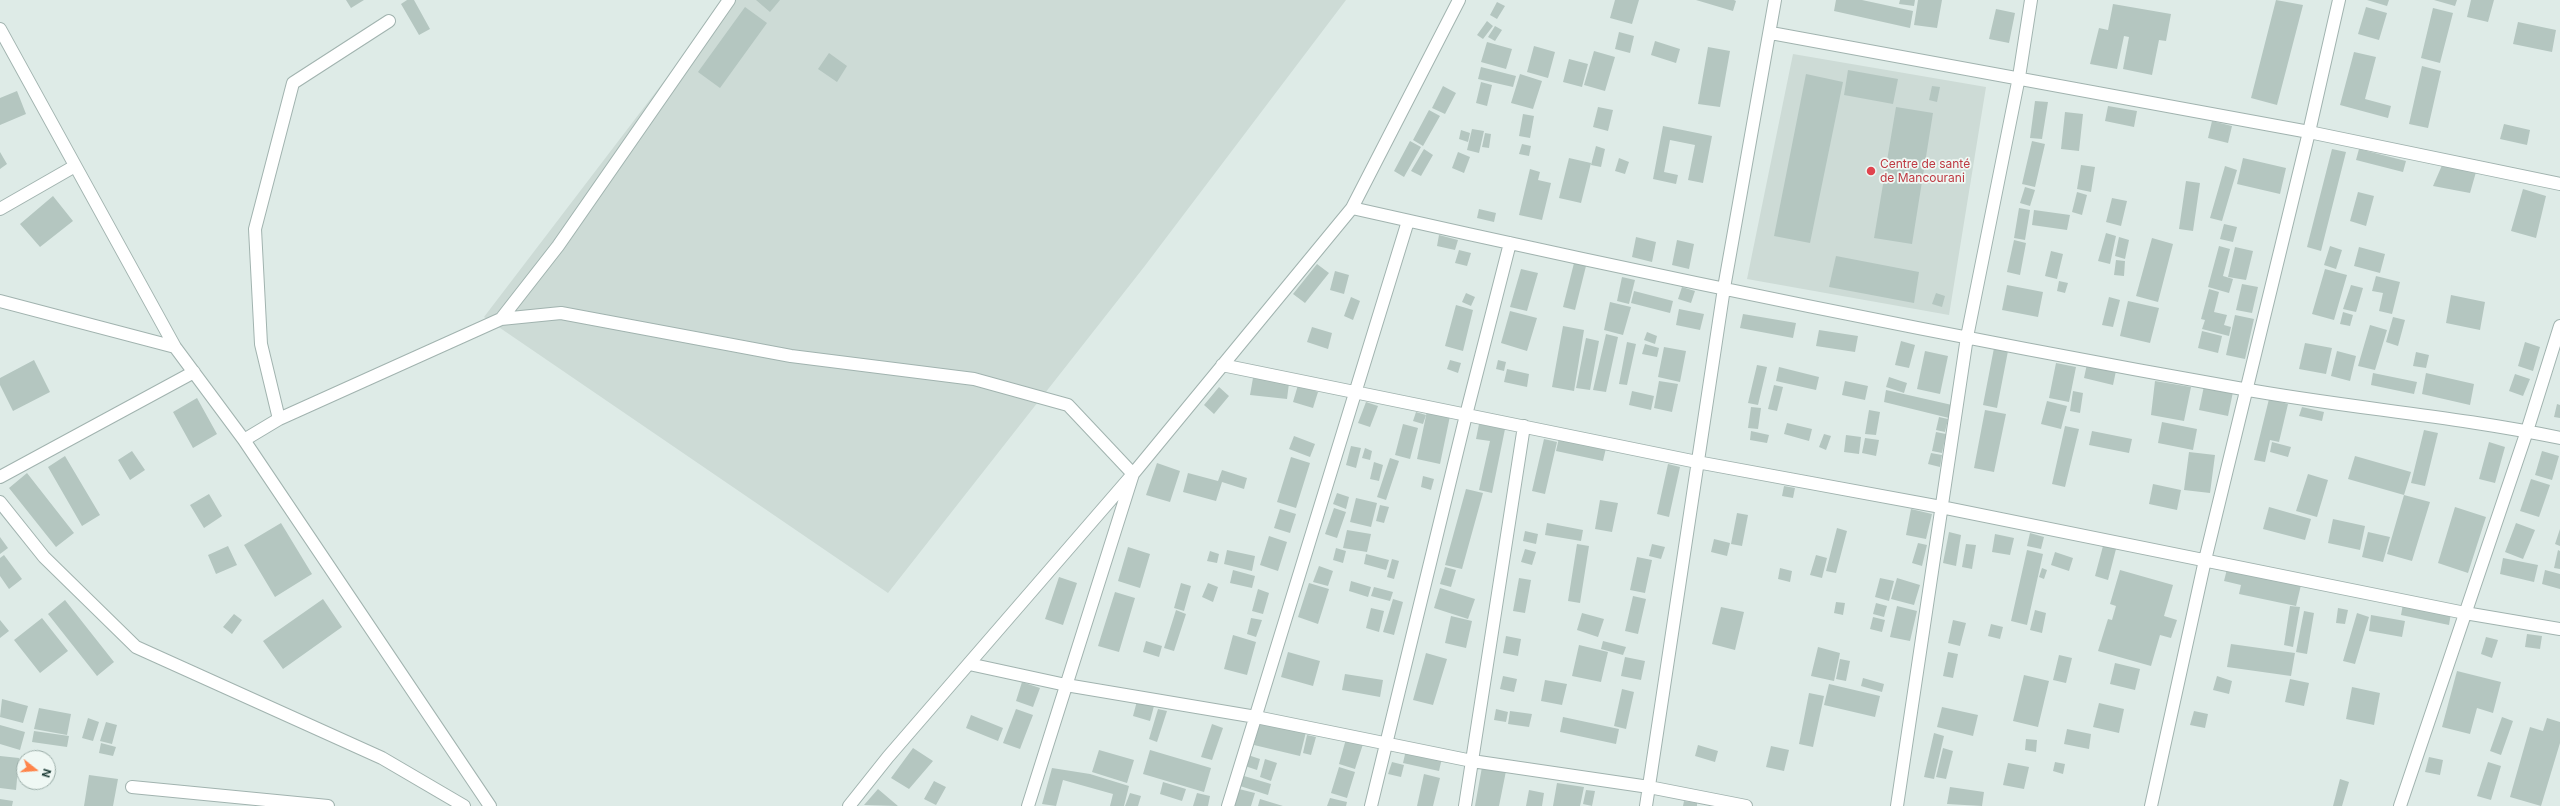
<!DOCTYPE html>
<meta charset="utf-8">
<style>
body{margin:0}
#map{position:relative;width:2560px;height:806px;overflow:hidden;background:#deebe7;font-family:Inter,sans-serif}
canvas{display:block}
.north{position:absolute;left:16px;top:750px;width:40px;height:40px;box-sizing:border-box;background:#eff8f4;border:1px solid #9bada8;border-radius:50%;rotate:107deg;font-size:11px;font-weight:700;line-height:16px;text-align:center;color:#1e3d37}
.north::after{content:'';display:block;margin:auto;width:14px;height:18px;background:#fe844a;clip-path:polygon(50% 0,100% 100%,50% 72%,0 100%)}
</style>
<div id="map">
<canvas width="2560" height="806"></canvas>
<div class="north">N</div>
</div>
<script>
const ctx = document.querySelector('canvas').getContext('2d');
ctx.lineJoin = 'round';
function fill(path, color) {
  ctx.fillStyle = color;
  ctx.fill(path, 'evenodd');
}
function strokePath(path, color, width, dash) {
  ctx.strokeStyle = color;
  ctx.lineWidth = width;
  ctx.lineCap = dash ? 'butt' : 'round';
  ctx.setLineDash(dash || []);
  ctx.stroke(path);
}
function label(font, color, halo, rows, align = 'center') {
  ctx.font = font + ' Inter,sans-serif';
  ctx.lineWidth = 3.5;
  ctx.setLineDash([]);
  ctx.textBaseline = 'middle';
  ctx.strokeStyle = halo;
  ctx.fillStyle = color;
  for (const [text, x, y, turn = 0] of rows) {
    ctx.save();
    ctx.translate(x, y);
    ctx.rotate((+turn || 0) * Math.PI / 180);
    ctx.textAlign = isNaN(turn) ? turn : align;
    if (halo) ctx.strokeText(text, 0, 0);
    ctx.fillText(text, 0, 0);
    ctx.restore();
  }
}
fill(new Path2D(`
 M726 0H1346L1144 267 888 593 484 317Z
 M1793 54 1986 87 1949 315 1747 279Z`), '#cddbd6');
fill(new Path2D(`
 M346 0H364L351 8Z
 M407 0H414L430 29 419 35 401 4Z
 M756 0H780L770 12Z
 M1615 0H1639L1632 24 1610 18Z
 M1696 0H1734L1736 1 1733 11Z
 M1836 0H1862L1913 11 1910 28 1834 11Z
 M1900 0H1915L1914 6 1899 4Z
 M1918 0H1942L1937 28 1914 25Z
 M2276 0 2303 5 2277 105 2251 98Z
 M2367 0H2389L2387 6Z
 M2434 0H2457L2455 6Z
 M2471 0H2494L2488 22 2467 17Z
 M1497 2 1505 6 1497 19 1490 15Z
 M2113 4 2171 14 2166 41 2159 40 2152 75 2123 69 2129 37 2124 36 2117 69 2090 64 2099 28 2108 30Z
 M745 7 767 23 720 88 698 72Z
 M2366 7 2387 13 2379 40 2358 34Z
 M2433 8 2453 13 2440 63 2421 58Z
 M1996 9 2015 13 2009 43 1989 39Z
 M1487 21 1493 26 1483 39 1477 35Z
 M2518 22 2556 30 2552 52 2513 44Z
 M1495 26 1502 30 1495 41 1488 37Z
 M1619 32 1634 36 1630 53 1615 49Z
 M1655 41 1680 49 1676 63 1651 55Z
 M1487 42 1512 49 1506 69 1481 62Z
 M1534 46 1555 52 1548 78 1527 72Z
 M1708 47 1730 51 1720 107 1698 104Z
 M1594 51 1615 57 1605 91 1584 85Z
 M2354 52 2376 57 2365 99 2391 106 2388 118 2340 105Z
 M829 53 847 66 837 82 818 69Z
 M1569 59 1588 64 1582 87 1563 82Z
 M2422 66 2441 71 2428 128 2409 124Z
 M1481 67 1516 76 1513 87 1478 79Z
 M1848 70 1898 79 1893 104 1844 95Z
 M1520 74 1542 81 1533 109 1511 103Z
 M1806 74 1843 82 1810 243 1774 236Z
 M1481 82 1492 85 1487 106 1476 103Z
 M1443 86 1456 93 1445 114 1432 108Z
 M1932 86 1940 87 1937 102 1929 100Z
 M17 91 26 114 0 125V98Z
 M2035 101 2048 102 2042 139 2030 138Z
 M2108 106 2137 111 2134 127 2105 121Z
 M1598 107 1613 110 1608 131 1593 127Z
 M1896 107 1933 113 1912 244 1874 238Z
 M1429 110 1440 116 1423 146 1413 140Z
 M2065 112 2083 114 2079 151 2061 149Z
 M1523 114 1534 116 1530 138 1519 136Z
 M2212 121 2232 126 2228 143 2208 138Z
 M2504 124 2530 130 2527 145 2500 139Z
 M1663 126 1712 136 1703 183 1688 180 1695 145 1670 140 1664 172 1678 175 1676 184 1653 179Z
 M1472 129 1484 131 1479 153 1467 150Z
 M1461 130 1470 133 1468 142 1459 139Z
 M1485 133 1491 134 1489 148 1482 147Z
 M1410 141 1421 147 1404 177 1394 171Z
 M2032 141 2045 144 2035 187 2022 184Z
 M1522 144 1531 146 1529 156 1519 154Z
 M1596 146 1605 149 1601 167 1591 165Z
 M1424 149 1433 155 1421 176 1411 171Z
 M2332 149 2346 152 2321 251 2307 247Z
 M2359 149 2406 161 2403 172 2356 160Z
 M0 152 7 164 0 169Z
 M1458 152 1470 157 1464 173 1452 168Z
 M1569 158 1591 163 1581 203 1559 198Z
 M1619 158 1629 162 1625 174 1615 171Z
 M2243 158 2286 168 2280 194 2237 184Z
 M2443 163 2476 172 2470 193 2433 186Z
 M2081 165 2095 167 2091 192 2077 189Z
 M2225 166 2237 170 2222 221 2210 218Z
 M1530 169 1540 172 1538 180 1551 183 1542 220 1519 215Z
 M2186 181 2200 183 2193 231 2179 229Z
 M2025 187 2035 190 2030 206 2020 203Z
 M2523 189 2546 196 2536 238 2511 231Z
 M2077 192 2087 195 2082 215 2072 212Z
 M2358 192 2374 196 2366 226 2350 221Z
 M53 196 73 221 40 247 20 224Z
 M2112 198 2127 201 2121 226 2106 222Z
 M2019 208 2030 210 2025 240 2014 238Z
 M1479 209 1496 213 1494 222 1477 218Z
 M2034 210 2070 215 2067 230 2032 225Z
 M2224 224 2237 227 2233 242 2220 239Z
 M2106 233 2116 236 2110 264 2098 261Z
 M1439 235 1458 240 1455 250 1437 246Z
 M1636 237 1656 242 1652 262 1632 257Z
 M2119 237 2129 240 2125 259 2115 256Z
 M2152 238 2173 244 2158 302 2136 296Z
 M1677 240 1694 244 1689 269 1672 265Z
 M2014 240 2026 243 2020 275 2007 272Z
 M2219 246 2230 249 2223 276 2233 279 2229 293 2208 287Z
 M2330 246 2342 250 2336 269 2324 265Z
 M2235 247 2253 251 2246 280 2228 277Z
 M2359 247 2385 254 2380 273 2354 266Z
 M1459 250 1471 253 1467 266 1455 263Z
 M2051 251 2063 254 2057 279 2045 276Z
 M1836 256 1919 272 1914 303 1829 287Z
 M2116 260 2125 261 2124 276 2114 275Z
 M1574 263 1586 266 1575 310 1563 307Z
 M1317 264 1329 273 1305 303 1293 294Z
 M1521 269 1538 273 1527 311 1510 307Z
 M2325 269 2347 275 2334 320 2312 314Z
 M1335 271 1349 275 1344 294 1330 290Z
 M2376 276 2400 282 2392 314 2379 311 2383 293 2372 291Z
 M1622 277 1635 280 1629 304 1617 301Z
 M2059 281 2068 283 2065 293 2057 291Z
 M2242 284 2258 287 2252 313 2236 310Z
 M2007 285 2043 292 2038 317 2002 310Z
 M2351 285 2363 288 2356 312 2343 309Z
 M1682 287 1695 291 1691 303 1678 299Z
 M2209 289 2219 292 2214 312 2227 315 2224 325 2231 327 2229 336 2202 329 2205 320 2201 319Z
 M1634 291 1673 301 1670 313 1631 303Z
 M1466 293 1475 297 1471 306 1462 302Z
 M1936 293 1945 296 1942 307 1932 304Z
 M2451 295 2485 302 2480 330 2446 323Z
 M1351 297 1360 301 1353 320 1344 316Z
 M2109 297 2120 300 2113 327 2102 325Z
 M2128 301 2159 308 2150 343 2120 336Z
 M1610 302 1631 307 1623 335 1604 330Z
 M1456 305 1473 310 1463 351 1445 346Z
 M1679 309 1704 314 1700 330 1676 325Z
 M1510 311 1537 318 1527 351 1501 343Z
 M2343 312 2353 315 2350 326 2340 324Z
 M1743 314 1796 323 1793 338 1740 328Z
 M2235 315 2254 319 2245 359 2226 355Z
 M2393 317 2405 320 2398 346 2386 342Z
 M2370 325 2387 330 2375 370 2358 366Z
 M1563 326 1584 330 1574 391 1552 387Z
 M1312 327 1332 333 1328 349 1307 342Z
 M1819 330 1858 336 1855 352 1816 346Z
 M2202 331 2222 336 2218 353 2198 348Z
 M1647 332 1657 336 1655 344 1644 340Z
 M1606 334 1618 337 1606 392 1593 390Z
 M1586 338 1599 341 1590 390 1576 388Z
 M1901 341 1915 345 1909 368 1895 365Z
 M1627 342 1636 344 1627 385 1619 384Z
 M2525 342 2540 347 2533 371 2518 366Z
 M2305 343 2332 348 2326 374 2299 369Z
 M1645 344 1659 348 1657 357 1642 354Z
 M1664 347 1686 351 1680 382 1658 377Z
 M1994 348 2008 351 1997 408 1983 405Z
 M1925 351 1948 356 1940 394 1917 389Z
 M2337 351 2356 356 2350 381 2331 376Z
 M2416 352 2429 355 2426 368 2413 366Z
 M34 360 50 392 13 411 0 385V378Z
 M1450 360 1461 363 1458 373 1447 369Z
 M1498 360 1506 362 1504 371 1496 369Z
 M2056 363 2076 367 2069 402 2049 398Z
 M2087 364 2116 371 2113 385 2084 378Z
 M1757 365 1767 367 1758 405 1748 403Z
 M1779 367 1819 377 1816 390 1776 381Z
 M1507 369 1529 374 1527 387 1504 382Z
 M2373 373 2417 382 2414 394 2371 385Z
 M2426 373 2474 384 2470 405 2422 394Z
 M2515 374 2530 379 2523 396 2509 391Z
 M1889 377 1907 383 1904 393 1886 387Z
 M1253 378 1289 383 1287 399 1250 395Z
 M1659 381 1678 384 1672 412 1654 408Z
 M1845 381 1868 386 1865 400 1842 395Z
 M2155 381 2191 387 2184 421 2151 415Z
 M1298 385 1318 392 1313 408 1293 402Z
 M1774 385 1783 387 1777 411 1768 409Z
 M2204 386 2233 392 2228 416 2199 410Z
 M1219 387 1229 396 1214 414 1204 405Z
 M1886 390 1952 405 1949 418 1884 402Z
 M1632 391 1654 396 1651 410 1629 405Z
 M2073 391 2083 393 2080 413 2070 411Z
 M197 398 217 434 193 448 173 412Z
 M2269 399 2288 404 2279 442 2270 440 2265 462 2254 460Z
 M2047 401 2067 406 2061 429 2041 424Z
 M1366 402 1378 406 1370 427 1358 423Z
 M2557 404 2560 405V418L2554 417Z
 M1751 407 1761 408 1758 429 1748 428Z
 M2302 407 2324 412 2322 421 2299 416Z
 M1869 410 1880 412 1876 435 1865 434Z
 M1985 410 2006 414 1994 472 1974 468Z
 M1427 411 1450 416 1440 464 1417 459Z
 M1416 412 1426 415 1423 424 1413 421Z
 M1939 417 1948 419 1945 432 1936 430Z
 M2162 422 2197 429 2193 450 2158 443Z
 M1787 423 1812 429 1809 441 1784 434Z
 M1403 424 1418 428 1410 459 1395 455Z
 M1479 424 1505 429 1492 493 1479 490 1490 441 1476 439Z
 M2065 426 2079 429 2065 487 2052 484Z
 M2424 430 2438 433 2425 486 2411 483Z
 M1751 431 1769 435 1767 443 1750 440Z
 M2092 431 2132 439 2129 453 2089 445Z
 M1936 432 1946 434 1942 453 1932 451Z
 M1824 434 1831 436 1826 450 1819 447Z
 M1846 435 1861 437 1859 454 1844 452Z
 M1294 436 1315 444 1310 457 1289 449Z
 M1559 438 1606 448 1603 461 1556 451Z
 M1865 438 1879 440 1876 456 1862 453Z
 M1544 439 1557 442 1545 494 1532 491Z
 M2272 442 2291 447 2288 457 2270 452Z
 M2489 442 2505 447 2495 483 2479 479Z
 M1351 446 1361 448 1356 468 1346 465Z
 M1365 448 1372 451 1370 460 1362 458Z
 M132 451 145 470 130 480 118 460Z
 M2542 451 2559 456 2552 480 2535 475Z
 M2189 452 2215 455 2210 493 2184 490Z
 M1931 453 1942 455 1940 467 1928 464Z
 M65 456 100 515 82 526 48 467Z
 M2355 456 2411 472 2404 495 2430 502 2412 561 2387 554 2404 495 2348 479Z
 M1291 457 1310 463 1296 508 1277 502Z
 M1390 458 1399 461 1386 500 1377 497Z
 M1374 462 1383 465 1379 481 1370 479Z
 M1157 463 1180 471 1170 502 1146 495Z
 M1668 464 1680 467 1669 517 1657 514Z
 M1222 470 1247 478 1244 489 1222 482 1216 501 1183 492 1188 473 1218 481Z
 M27 473 74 533 56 547 9 488Z
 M2308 474 2328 480 2317 517 2296 511Z
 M1423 476 1434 479 1431 490 1421 487Z
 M2531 479 2550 485 2539 517 2520 511Z
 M2153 484 2181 490 2177 510 2149 504Z
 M1784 486 1795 488 1793 498 1782 496Z
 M1466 489 1483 493 1462 569 1445 565Z
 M1337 493 1349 497 1346 509 1333 504Z
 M209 494 222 516 204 528 190 505Z
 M1356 498 1377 503 1371 527 1350 522Z
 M1600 500 1618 503 1612 532 1595 529Z
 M1380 505 1389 507 1384 523 1376 521Z
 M2269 507 2311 519 2305 540 2263 529Z
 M2455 507 2486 517 2468 573 2438 563Z
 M1334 508 1346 512 1337 538 1325 534Z
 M1280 509 1296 514 1290 533 1274 528Z
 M1911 509 1932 514 1926 539 1906 535Z
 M1737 513 1748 515 1742 546 1731 544Z
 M2333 519 2365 526 2360 550 2328 543Z
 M281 523 312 574 275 597 244 545Z
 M1547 523 1583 530 1581 541 1545 535Z
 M2516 523 2535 530 2523 559 2505 552Z
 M1837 528 1847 531 1836 573 1826 571Z
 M2560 529V546L2555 544Z
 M1347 530 1371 534 1367 552 1343 548Z
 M1525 531 1538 534 1536 544 1523 541Z
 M1949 532 1961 535 1956 566 1943 563Z
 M2368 532 2390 537 2383 562 2362 557Z
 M2030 533 2044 537 2041 549 2027 546Z
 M1995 534 2014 538 2010 555 1992 552Z
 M1269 536 1287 542 1278 571 1260 565Z
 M0 537 8 548 0 554Z
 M1714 539 1730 543 1727 556 1711 552Z
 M1918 543 1927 545 1922 566 1912 563Z
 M1577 544 1589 546 1580 603 1568 601Z
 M1652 544 1665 547 1661 559 1649 556Z
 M1966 544 1976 545 1972 569 1962 567Z
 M228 546 237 565 216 574 208 555Z
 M2103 546 2116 549 2108 580 2095 576Z
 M1128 547 1150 554 1140 588 1118 581Z
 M1336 548 1346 551 1343 563 1333 560Z
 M1525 549 1536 552 1532 565 1521 562Z
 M1227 550 1255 556 1252 571 1224 564Z
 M2027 550 2043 554 2027 625 2011 621Z
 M2558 550 2560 551V569L2554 568Z
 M1210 551 1219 554 1217 563 1207 561Z
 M2055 552 2073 558 2069 571 2051 565Z
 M1366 554 1389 560 1386 570 1364 564Z
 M4 555 22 579 9 589 0 576V558Z
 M1816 555 1827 558 1822 578 1810 575Z
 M1637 557 1652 560 1645 593 1630 590Z
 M2503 558 2538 565 2534 582 2500 574Z
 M1392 559 1399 561 1394 579 1387 577Z
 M1319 566 1333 571 1328 586 1313 582Z
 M1445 567 1456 570 1451 587 1440 584Z
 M1780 568 1792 571 1790 582 1778 579Z
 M2042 568 2047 570 2044 579 2039 577Z
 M2227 569 2301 585 2296 606 2239 594 2241 585 2224 581Z
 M1233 570 1255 576 1252 588 1230 583Z
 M2120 570 2173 585 2164 616 2177 620 2171 638 2160 635 2151 666 2098 651 2108 619 2112 620 2116 606 2110 604Z
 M2545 570 2560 574V589L2542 584Z
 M1059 577 1077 583 1063 625 1045 619Z
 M1519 578 1531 580 1525 613 1513 611Z
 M1880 578 1894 581 1889 601 1875 597Z
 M1897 578 1920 585 1914 605 1891 599Z
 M1351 581 1371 587 1368 597 1349 591Z
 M1181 583 1191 586 1184 611 1174 608Z
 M1208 583 1218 587 1213 602 1202 597Z
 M1309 583 1329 589 1318 624 1298 617Z
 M1374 587 1393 592 1390 601 1371 596Z
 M1440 588 1475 599 1468 619 1434 608Z
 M1258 589 1269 593 1263 614 1252 611Z
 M1115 592 1135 598 1119 652 1098 646Z
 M1633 596 1646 599 1638 634 1625 631Z
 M323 599 342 627 283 669 263 641Z
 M1393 599 1403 602 1394 635 1383 632Z
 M65 600 114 662 97 676 48 614Z
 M1836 602 1845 603 1843 615 1834 613Z
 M1876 603 1887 606 1884 617 1873 614Z
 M2403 604 2451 613 2449 625 2401 615Z
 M1897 606 1917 611 1910 641 1890 637Z
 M2290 606 2300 607 2293 647 2284 645Z
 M1721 607 1744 612 1735 650 1712 644Z
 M1371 608 1384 611 1379 632 1366 628Z
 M2338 608 2348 610 2345 624 2336 623Z
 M1176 610 1186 614 1174 651 1164 648Z
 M2035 610 2046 613 2042 633 2030 630Z
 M2304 611 2314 613 2307 654 2296 652Z
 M1582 613 1604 619 1598 637 1577 630Z
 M2357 613 2369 617 2355 664 2343 661Z
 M234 614 242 620 232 634 223 627Z
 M2371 615 2405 621 2402 637 2369 631Z
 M1451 616 1472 621 1466 648 1445 643Z
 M1873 617 1885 620 1882 632 1870 629Z
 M42 618 68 651 40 673 14 640Z
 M1251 618 1262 620 1256 637 1247 634Z
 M0 620 9 631 0 638Z
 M1953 620 1966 623 1960 646 1948 643Z
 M1991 624 2003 627 2000 639 1988 636Z
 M2527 634 2542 636 2540 649 2525 647Z
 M1233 635 1256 642 1247 675 1224 669Z
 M1506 636 1521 639 1518 656 1503 653Z
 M2486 637 2498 640 2492 658 2481 654Z
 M1146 641 1162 646 1159 657 1143 652Z
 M1603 641 1626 647 1623 655 1601 649Z
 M2231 644 2295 653 2291 676 2227 667Z
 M1579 645 1608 652 1601 682 1572 676Z
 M1818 647 1840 653 1834 681 1811 676Z
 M1288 652 1320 661 1313 686 1281 677Z
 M1948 652 1958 654 1953 678 1943 676Z
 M1426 653 1447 659 1433 705 1413 700Z
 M2059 655 2072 658 2066 683 2053 680Z
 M1625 657 1645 661 1641 680 1621 676Z
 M1840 659 1850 661 1846 681 1836 679Z
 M2115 663 2140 669 2135 690 2110 684Z
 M2457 671 2501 682 2493 713 2477 708 2470 734 2442 727Z
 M1345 674 1383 680 1380 697 1342 690Z
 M2024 675 2049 681 2038 727 2013 721Z
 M1503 676 1517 679 1514 692 1500 689Z
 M2217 676 2232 681 2229 694 2213 690Z
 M1863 678 1884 684 1882 692 1861 686Z
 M2290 679 2309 683 2304 706 2285 702Z
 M1545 680 1567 684 1562 705 1541 701Z
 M1022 682 1040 688 1033 707 1016 701Z
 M1829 684 1880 696 1875 717 1824 705Z
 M2352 687 2380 693 2374 725 2346 719Z
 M1622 689 1634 692 1626 729 1614 726Z
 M1809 693 1824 696 1813 747 1799 744Z
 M2 699 28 706 23 723 0 717Z
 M1137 701 1154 706 1150 721 1133 716Z
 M2099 703 2124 709 2119 733 2093 727Z
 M1942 707 1978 715 1973 736 1937 727Z
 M39 708 71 714 67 735 34 729Z
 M1016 709 1033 715 1020 749 1003 743Z
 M1158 709 1167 711 1157 742 1149 739Z
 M1496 709 1508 712 1506 722 1494 720Z
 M1510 711 1532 714 1529 727 1508 724Z
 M2194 711 2208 714 2205 728 2190 725Z
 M971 715 1003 728 998 741 966 728Z
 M1563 717 1619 729 1616 744 1560 732Z
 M2502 717 2513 721 2501 755 2490 751Z
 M88 718 99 722 93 741 82 738Z
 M2547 718 2560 722V743L2541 806 2510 797 2530 727 2543 731Z
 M1260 721 1306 732 1300 756 1254 745Z
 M106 722 117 725 112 744 100 741Z
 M1212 724 1223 728 1212 760 1201 757Z
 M0 725 25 732 20 750 0 744Z
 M2067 729 2091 734 2089 749 2064 744Z
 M34 731 69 736 67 747 32 742Z
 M1934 733 1944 736 1934 779 1924 777Z
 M1307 735 1316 737 1311 755 1303 753Z
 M1346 739 1363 744 1355 769 1339 764Z
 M2026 739 2037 740 2036 752 2025 750Z
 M101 743 116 747 113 756 99 753Z
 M1698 745 1718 751 1715 762 1695 756Z
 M1771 746 1789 750 1784 771 1766 767Z
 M913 748 933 761 909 789 891 778Z
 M1943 748 1953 751 1946 779 1936 777Z
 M1099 750 1134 760 1127 783 1092 772Z
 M1150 750 1211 768 1204 792 1143 774Z
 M1406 750 1442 758 1439 771 1403 763Z
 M1248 755 1260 759 1257 770 1245 766Z
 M0 756 19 758 16 790 0 788Z
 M2429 757 2443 760 2440 775 2425 772Z
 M1265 759 1277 763 1271 781 1260 777Z
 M1392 762 1404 765 1401 777 1388 774Z
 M2055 762 2065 764 2063 774 2053 771Z
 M2488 762 2501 766 2491 800 2477 796Z
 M2008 763 2029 767 2024 789 2003 785Z
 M1339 767 1355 772 1347 798 1331 793Z
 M1482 767 1506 771 1499 806H1475Z
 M1052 768 1090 774 1129 786 1124 806H1110L1113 794 1063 780 1056 806 1042 804Z
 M1424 774 1440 778 1433 806H1417Z
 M89 775 118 779 113 806H84Z
 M1244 776 1271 784 1268 795 1240 786Z
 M2340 779 2349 782 2342 806H2333Z
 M934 781 946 787 936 805 924 799Z
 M1163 782 1186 789 1182 801 1160 794Z
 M1557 783 1584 787 1580 806H1553Z
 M1950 787 1984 792 1982 806 1947 804Z
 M878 789 898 806 864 805Z
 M1239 789 1255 793 1251 806H1234Z
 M1529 790 1544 793 1542 806H1526Z
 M1586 790 1595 791 1592 806 1583 804Z
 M1130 793 1141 796 1138 806H1125Z
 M1197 793 1210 796 1208 806H1193Z
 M1330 798 1347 802 1346 806H1327Z
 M0 799 13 801 12 806H0Z
 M1260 799 1283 806H1258Z
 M1684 801 1697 803V806H1683Z`), '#b4c6c0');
const minor = new Path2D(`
 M0 29 175 347 244 440 490 806
 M1771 33 2309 132 2560 184
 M1352 208C1648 275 1945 336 2243 389 2348 408 2455 416 2560 438
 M0 209 75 166
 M0 301 175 347
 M501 319 558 246 729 0
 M1222 365 1697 462 1941 507 2465 613 2560 629
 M279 419 261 344 255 229 293 83 389 21
 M244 440 279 419 501 319 561 313 791 356 974 379 1068 405 1133 474 1028 806
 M0 477 194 372
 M0 502 44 557 136 647 382 758 464 806
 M969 664 1066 685 1256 717 1472 761 1649 787 1746 806
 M132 787 328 806
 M849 806 888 757 1133 474 1352 208 1459 0
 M1228 806 1408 221
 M1371 806 1466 415 1510 243
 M1465 806 1524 426
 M1646 806 1724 288 1775 0
 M1897 806 1967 337 2019 77 2031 0
 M2151 806 2205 560 2309 132 2339 0
 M2400 806 2527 431 2560 326`);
strokePath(minor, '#a1b3af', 14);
strokePath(minor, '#fff', 12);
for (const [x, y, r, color] of [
 [1871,171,5,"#e0444e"]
]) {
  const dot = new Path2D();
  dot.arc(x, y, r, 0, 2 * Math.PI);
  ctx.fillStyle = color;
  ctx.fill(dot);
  strokePath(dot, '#eff8f4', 1.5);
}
label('12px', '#be3a42', '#eff8f4', [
 ["Centre de santé",1880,164],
 ["de Mancourani",1880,178]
], 'left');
</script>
